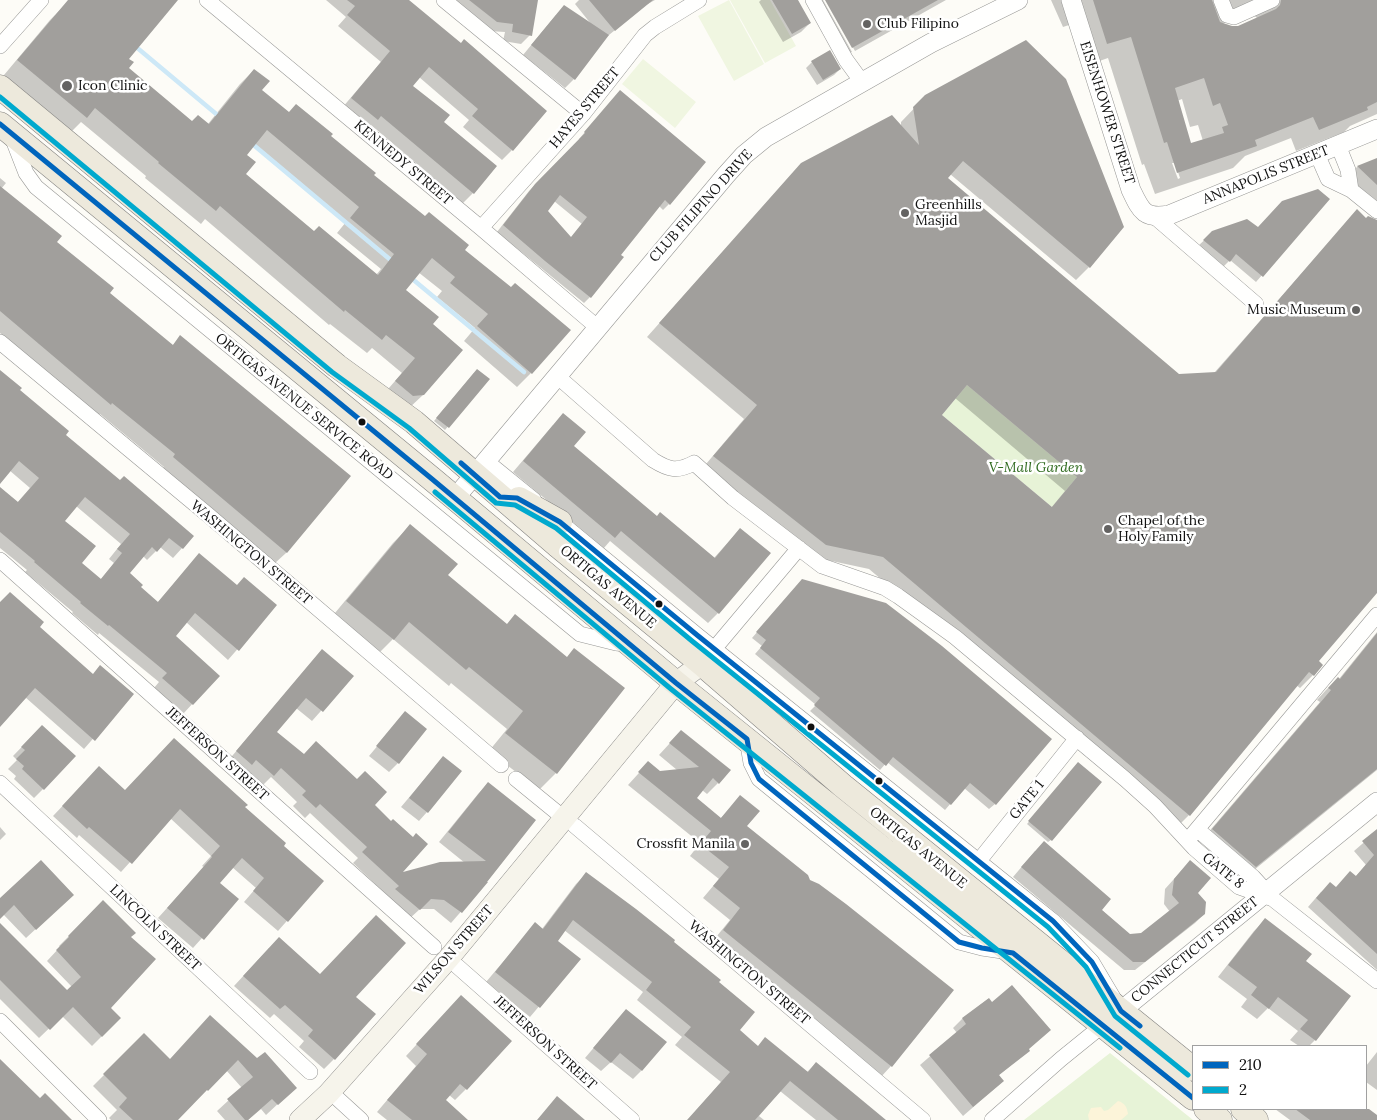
<!DOCTYPE html>
<style>
body{margin:0}
#map{position:relative;width:1377px;height:1120px;overflow:hidden;background:#fdfcf7;font-family:Lora,serif}
canvas{display:block}
.legend{position:absolute;left:1192px;top:1045px;width:175px;height:65px;box-sizing:border-box;background:#fff;border:1px solid #a0a0a0;margin:0;padding:6px 9px;list-style:none;font-size:15px;color:#111}
.legend li{display:flex;align-items:center;gap:10px;height:25px}
.legend b{width:25px;border:1px solid #a0a0a0}
</style>
<div id="map">
<canvas width="1377" height="1120"></canvas>
<ul class="legend">
<li><b style="height:6px;background:#0065bd"></b>210</li>
<li><b style="height:6px;background:#00a9ce"></b>2</li>
</ul>
</div>
<script>
const ctx = document.querySelector('canvas').getContext('2d');
ctx.lineJoin = 'round';
function fill(path, color) {
  ctx.fillStyle = color;
  ctx.fill(path, 'evenodd');
}
function strokePath(path, color, width, dash) {
  ctx.strokeStyle = color;
  ctx.lineWidth = width;
  ctx.lineCap = dash ? 'butt' : 'round';
  ctx.setLineDash(dash || []);
  ctx.stroke(path);
}
function label(font, color, halo, rows, align = 'center') {
  ctx.font = font + ' Lora,serif';
  ctx.lineWidth = 5;
  ctx.setLineDash([]);
  ctx.textBaseline = 'middle';
  ctx.strokeStyle = halo;
  ctx.fillStyle = color;
  for (const [text, x, y, turn = 0] of rows) {
    ctx.save();
    ctx.translate(x, y);
    ctx.rotate((+turn || 0) * Math.PI / 180);
    ctx.textAlign = isNaN(turn) ? turn : align;
    if (halo) ctx.strokeText(text, 0, 0);
    ctx.fillText(text, 0, 0);
    ctx.restore();
  }
}
fill(new Path2D(`
 M967 385 1077 477 1052 507 942 415Z
 M1110 1053 1193 1120H1024Z`), '#e7f3d7');
fill(new Path2D(`
 M1118 1101C1125 1103 1127 1107 1128 1114L1121 1120H1089L1088 1115 1091 1108 1101 1107 1104 1111 1108 1110Z`), '#fcf4d9');
fill(new Path2D(`
 M729 0 764 64 734 81 698 16Z
 M730 0H770L796 46 765 63Z
 M643 59 696 102 675 128 622 84Z`), '#f0f6e1');
fill(new Path2D(`
 M83 0H167L128 59 127 68 192 123 208 124 240 84 254 70 260 90 289 113 330 136 372 175 463 250 531 373 517 387 464 341 475 328 437 297 442 291 418 272 404 290 431 325 423 395 408 409 382 396 402 373 372 348 367 353 330 324 329 325 205 219 201 224 145 178 146 176 81 122 72 131 4 75 50 20 64 6ZM254 144 346 222 337 233 381 269 376 275 314 233 244 174 245 155Z
 M326 0H407L512 150 502 160 463 127 469 120 419 77 412 86 442 122 473 193 463 203 371 125 367 129 342 108 381 62 338 26 346 17Z
 M444 0H537L530 35 521 44 503 41 505 32 488 31Z
 M579 0H655L646 5 604 39 574 79 565 88 523 55 556 15 591 24 575 4Z
 M761 0H796L810 23 801 32 783 42 759 2Z
 M806 0H823L852 52 839 59Z
 M826 0H946L855 51Z
 M1051 0H1377V114L1350 126 1344 132 1296 151 1291 138 1245 156 1233 168 1155 194 1144 164 1142 165 1108 58 1085 66 1072 24 1063 27ZM1245 13H1251L1257 18 1238 27H1231L1222 24ZM1182 99 1190 127 1198 125 1203 141 1191 145 1177 101ZM1172 163H1175L1180 178 1178 179Z
 M829 51 840 69 834 75 817 85 806 68 812 62Z
 M926 96 1089 267 1076 280 950 174 946 179 1179 375 1214 373 1357 211 1377 228V591L1317 661 1321 665 1313 675 1300 688 1296 685 1189 815 1176 828 869 569 813 557 701 470 744 419 647 337 801 164 901 127V122ZM955 398 1065 491 1051 508 940 415Z
 M614 98 669 204 663 210 659 206 619 255 590 297 584 303 497 232 529 191 580 140 579 139ZM554 201 582 224 571 238 546 211Z
 M1377 159V202L1348 177 1357 167Z
 M0 178 6 183 1 189 108 293 172 346 180 337 349 477 286 553 274 564 162 469 164 467 100 414 98 415 0 333Z
 M1328 199 1256 282 1230 260 1223 267 1198 246 1212 233 1258 229Z
 M0 372 64 435 120 481 193 536 173 558 160 547 147 560 143 556 128 574 139 588 157 603 199 555 237 586 276 605 228 660 186 622 174 636 218 676 183 714 154 688 159 682 99 633 98 635 72 613 73 612 25 572 27 570 0 548V489L17 503 30 488 9 470 0 482ZM76 506 121 544 109 559 114 563 100 580 80 563 63 521Z
 M474 373 488 379 445 430 434 421Z
 M553 425 572 446 657 517 714 558 740 529 718 613 708 623 610 541 604 548 513 472Z
 M410 526 446 575 506 625 556 773 539 790 489 751 507 729 451 683 449 686 393 639 376 656 330 619 393 543Z
 M797 586 995 804 989 809 964 788 945 810 887 762 880 770 810 711 816 705 755 654 762 646 752 638Z
 M0 603 38 627 92 675 132 694 84 749 25 697 0 725Z
 M1377 632V770L1243 879 1200 842 1320 702 1317 700 1326 690 1338 678 1339 679Z
 M322 650 352 676 312 721 296 708 276 732 303 755 373 806 399 874 465 863 439 842 478 794 488 783 535 820 486 883 451 923 434 909H420L409 919 386 900 389 897 353 863 358 858 310 813 305 818 293 806 297 802 271 777 263 785 227 762Z
 M405 713 398 763 389 772 369 756Z
 M42 726 43 789 34 798 14 779 16 776 8 769 17 760 13 756Z
 M681 731 718 783 707 794 702 790 695 799 720 819 740 797 745 827 809 881 952 991 891 1066 880 1078 712 942 730 920 703 898 719 879 690 856 700 843 628 785 648 763 659 772 677 770 659 755Z
 M443 757 427 812 419 821 401 807Z
 M1076 766 1051 840 1048 842 1027 824Z
 M90 777 124 792 243 808 282 846 322 881 278 931 244 902 256 888 232 867 218 883 237 899 193 948 158 918 204 867 202 866 211 856 170 818 121 872 79 835 77 838 53 816Z
 M0 827 6 834 0 840Z
 M1377 831V970L1308 907 1321 892 1335 888 1355 877 1366 865 1354 851Z
 M1035 851 1130 935 1142 934 1170 912 1164 904 1165 889 1182 870 1196 893 1204 914 1195 923 1135 970H1124L1013 877Z
 M586 874 672 942 717 983 738 1030 758 1047 807 1072 816 1063 884 1120H816L780 1091 759 1116 764 1120H688L721 1082 675 1045 682 1037 637 1000 643 992 564 930 556 941 579 959 530 1017 486 982 535 924 542 929 576 884Z
 M0 900 63 904 26 938 3 914 0 918Z
 M103 902 109 1008 120 1018 92 1046 62 1016 39 1038 0 999V924L67 992 72 987 47 961 60 947 59 946Z
 M1265 920 1304 962 1315 1040 1309 1046H1299L1290 1040 1298 1031 1268 1008 1257 1019 1241 1007 1247 999 1218 977 1254 931Z
 M269 948 320 975 354 997 334 1059 324 1069 299 1047 304 1041 274 1014 270 1018 234 986Z
 M988 999 1028 1051 998 1076 1003 1081 993 1090 963 1116 920 1065 957 1033 953 1028 962 1019Z
 M450 1008 466 1089 455 1100 449 1095 444 1100 466 1120H387L377 1112 416 1066 406 1056Z
 M626 1010 641 1071 633 1079 611 1062 601 1071 585 1058Z
 M200 1028 295 1088 266 1115 261 1109 248 1120H225L217 1111 242 1088 226 1070 177 1120H111L109 1118 117 1110 93 1086 144 1035 170 1060Z
 M1377 1052V1090L1366 1082V1066Z
 M1366 1108 1375 1115 1371 1120H1290L1275 1109Z`), '#0003');
strokePath(new Path2D(`
 M135 46 221 118
 M250 142 393 262
 M410 277 524 372`), '#cde8f7', 4.5);
fill(new Path2D(`
 M68 0H178L129 59 134 62 129 68 192 121 198 115 209 124 254 69 270 81 262 90 289 112 296 104 333 134 331 136 376 173 374 175 425 216 429 212 469 245 465 250 511 287 515 283 571 330 532 374 477 326 488 314 450 283 455 277 432 258 406 290 439 317 433 324 463 350 424 395 413 396 395 381 415 358 386 335 382 340 345 310 344 312 220 206 216 211 158 163 159 162 95 108 87 118 17 60ZM267 130 359 207 350 218 394 254 378 275 319 226 314 231 246 174 256 162 247 155Z
 M347 0H409L461 43 464 39 547 111 513 151 472 116 478 109 429 67 413 86 450 115 444 122 497 166 474 194 381 116 378 120 351 98 390 51 347 15 355 6Z
 M469 0H538L532 36 512 32 513 24 497 22Z
 M589 0H653L615 31Z
 M772 0H798L811 23 792 34Z
 M825 0H938L852 48Z
 M1093 0H1212L1220 22 1232 26H1238L1276 9 1280 5 1281 0H1377V102L1367 107 1368 110 1319 130 1313 117 1255 140 1257 146 1177 173 1167 142 1164 143 1131 37 1107 44ZM1204 78 1213 106 1220 103 1228 125 1222 127 1224 133 1191 143 1175 88Z
 M564 5 609 35 575 80 531 45Z
 M1026 40 1066 79 1124 227 1090 268 963 161 948 178 1179 374 1216 372 1357 209 1366 218 1368 216 1377 220V593L1319 661 1323 665 1314 676 1309 672 1190 816 883 557 826 545 713 456 757 405 659 323 801 163 892 115 919 145 913 107 925 95ZM967 385 1077 477 1052 507 942 415Z
 M830 50 841 69 823 80 811 61Z
 M620 90 706 162 670 205 665 200 621 255 624 257 591 298 545 261 503 225 535 184 585 133 584 132ZM560 195 587 217 571 237 548 211Z
 M1377 158V185L1357 166Z
 M0 186 62 236 57 242 114 288 110 293 173 345 180 335 351 476 287 553 173 457 175 454 112 403 111 405 0 311Z
 M1318 189 1330 199 1263 277 1236 254 1230 262 1203 240 1212 231 1247 219 1258 227 1282 201Z
 M477 369 490 379 449 428 436 418Z
 M0 370 22 388 20 390 69 431 66 435 120 480 124 476 194 536 183 549 169 538 157 552 152 547 130 573 143 585 141 587 158 602 199 553 237 585 244 577 277 605 239 651 195 613 176 636 220 676 193 705 162 678 167 673 109 625 108 626 80 603 81 602 34 562 35 561 0 532V487L18 502 39 478 19 461 0 484ZM85 497 130 534 117 549 122 553 101 579 82 563 96 546 65 521Z
 M563 413 586 432 574 446 657 516 660 512 715 558 740 528 771 553 719 614 621 531 615 538 523 461Z
 M410 524 458 564 448 575 507 624 515 614 567 657 574 648 625 688 557 774 505 733 523 711 469 667 466 670 409 622 394 640 346 601Z
 M802 579 886 603 942 646 1052 739 996 805 970 783 951 805 893 757 886 766 814 705 820 698 760 648 766 640 756 632Z
 M10 592 44 622 40 627 93 674 100 665 134 694 95 741 35 688 0 727V602Z
 M1377 633V769L1256 867 1212 829 1331 690 1328 688 1338 677 1340 679Z
 M322 649 354 676 323 712 306 698 277 732 304 754 316 741 357 779 365 771 387 792 375 805 391 821 393 819 413 837 416 833 428 844 403 872 440 862 486 861 448 832 488 782 536 820 487 882H488L462 913 444 900 431 899 420 910 395 889 399 886 362 852 367 847 320 804 316 808 302 795 306 791 281 768 274 776 256 760 252 765 236 751Z
 M405 711 427 729 399 764 376 746Z
 M42 725 76 756 44 790 22 769 24 766 16 759 25 750 21 747Z
 M681 730 731 770 719 784 713 778 697 798 721 818 740 795 760 811 747 826 808 875 810 880 819 884 846 904 954 990 892 1067 723 930 740 908 713 886 729 867 700 844 711 831 638 772 648 761 660 771 699 767 669 743Z
 M174 738 248 805 245 807 286 843 284 846 324 881 288 922 253 891 264 878 242 858 220 883 239 899 204 940 167 908 212 857 211 856 220 846 180 809 132 864 89 827 87 829 62 806 99 766 125 790Z
 M443 756 462 771 428 813 409 798Z
 M1078 762 1102 782 1052 841 1028 821Z
 M1377 829V954L1316 898 1330 882 1336 887 1350 871 1356 876 1374 855 1362 841Z
 M1044 841 1111 899 1102 910 1130 934 1141 933 1179 903 1172 895 1174 879 1190 860 1211 878 1198 893 1206 902 1205 914 1145 962H1133L1021 867Z
 M41 860 74 895 36 930 14 905 0 919V898Z
 M586 872 636 909 675 940 674 942 721 980 719 982 755 1012 740 1030 758 1046 765 1037 808 1072 816 1062 886 1120H838L790 1081 755 1120H687L730 1072 684 1035 691 1027 646 990 652 982 573 920 558 941 581 959 540 1008 495 972 535 922 543 929Z
 M103 900 136 933 131 937 156 959 111 1008 121 1018 102 1037 73 1007 50 1030 0 980V923L67 990 81 977 56 950 69 937 68 936Z
 M376 915 406 943 356 997 376 1014 335 1060 308 1036 313 1030 285 1005 280 1009 243 976 279 937 320 974Z
 M1265 918 1312 954 1306 961 1351 996 1316 1041 1300 1029 1308 1020 1278 997 1269 1009 1251 995 1257 987 1228 965Z
 M1012 985 1051 1030 1029 1049 1030 1051 999 1075 1004 1081 973 1107 929 1055 966 1024 962 1018 989 998 992 1002Z
 M461 995 512 1041 467 1090 460 1084 446 1100 468 1120H412L387 1100 427 1054 416 1044Z
 M626 1009 667 1042 642 1071 620 1053 611 1063 593 1048Z
 M210 1015 257 1058 265 1052 297 1088 278 1105 272 1099 248 1120H245L227 1099 253 1077 238 1060 208 1091 207 1090 178 1120H133L119 1107 127 1098 103 1074 144 1033 170 1059Z
 M0 1059 40 1098 45 1093 72 1120H0Z
 M557 1096 585 1120H537Z
 M1295 1109H1369L1377 1115V1120H1310Z`), '#a19f9c');
const minor = new Path2D(`
 M207 0 481 228 597 327
 M444 0 583 114
 M813 0 846 60 862 82
 M1221 0 1227 15 1234 17 1272 0
 M0 46 41 0
 M12 137 26 173 36 187 580 634 616 643 626 644
 M1338 145 1348 170 1351 190
 M1317 154 1328 179 1351 190 1377 211
 M1155 217 1256 304
 M481 228 583 114 645 35 655 27 699 0
 M0 342 207 514 501 765
 M557 376 653 460C669 470 677 472 694 463L733 498 822 566 885 588 898 596 955 637 1125 779 1155 806 1194 848 1239 887 1273 899
 M486 461 534 500
 M554 517 697 635 1053 921 1092 962 1114 999
 M0 560 434 947
 M709 655 799 548
 M747 739 751 763 759 779 959 942 982 948 1009 952
 M516 779 565 819
 M0 783 310 1072
 M575 826 923 1120
 M1198 830 1253 877 1273 899 1377 981
 M1188 840 1377 615
 M978 862 1077 738
 M457 966 632 1120
 M0 1021 99 1120
 M338 1099 361 1120
 M992 1120 1061 1059 1103 1025`);
const tertiary = new Path2D(`
 M1071 0 1131 190C1141 211 1144 219 1169 215L1377 129
 M455 498 726 175 744 155 766 137 931 43 1018 0
 M1111 1019 1377 802`);
const secondary = new Path2D(`
 M300 1120 328 1094 448 959 676 683 702 664`);
const primary = new Path2D(`
 M0 87 337 366 414 422 557 545 702 664 843 786 1193 1069
 M0 124 432 479 676 683 1193 1098
 M519 499 560 522
 M1206 1109 1220 1120
 M1243 1109 1256 1120`);
strokePath(minor, '#979795', 16);
strokePath(tertiary, '#979795', 20);
strokePath(secondary, '#8e8d8b', 22);
strokePath(primary, '#858482', 25);
strokePath(minor, '#fffffe', 15);
strokePath(tertiary, '#fffffe', 19);
strokePath(secondary, '#f6f4eb', 21);
strokePath(primary, '#ede9dc', 24);
strokePath(new Path2D(`
 M0 124 432 479 676 683 747 739 751 763 759 779 959 942 982 948 1013 953 1193 1098
 M461 463 500 497 517 498 560 522 697 635 1053 921 1092 962 1121 1011 1140 1026`), '#0065bd', 5);
strokePath(new Path2D(`
 M0 97 332 372 409 428 496 503 515 505 556 528 692 641 1048 927 1086 967 1115 1016 1188 1075
 M435 492 671 689 1120 1048`), '#00a9ce', 5);
for (const [x, y, r, color] of [
 [867,24,5,"#646362"],
 [67,86,6,"#646362"],
 [905,213,5,"#646362"],
 [1356,310,5,"#646362"],
 [362,422,4.5,"#111"],
 [1108,529,5,"#646362"],
 [659,604,4.5,"#111"],
 [811,727,4.5,"#111"],
 [879,781,4.5,"#111"],
 [745,844,5,"#646362"]
]) {
  const dot = new Path2D();
  dot.arc(x, y, r, 0, 2 * Math.PI);
  ctx.fillStyle = color;
  ctx.fill(dot);
  strokePath(dot, '#fff', 2);
}
label('14px', '#111', '#fff', [
 ["Club Filipino",877,24],
 ["Icon Clinic",78,86],
 ["Greenhills",915,205],
 ["Masjid",915,221],
 ["Music Museum",1346,310,"right"],
 ["Chapel of the",1118,521],
 ["Holy Family",1118,537],
 ["Crossfit Manila",735,844,"right"]
], 'left');
label('14px', '#111', '#fff', [
 ["HAYES STREET",585,108,-50],
 ["EISENHOWER STREET",1107,113,72],
 ["KENNEDY STREET",403,163,40],
 ["ANNAPOLIS STREET",1266,175,-22],
 ["CLUB FILIPINO DRIVE",701,206,-48],
 ["ORTIGAS AVENUE SERVICE ROAD",304,407,39],
 ["WASHINGTON STREET",251,553,40],
 ["ORTIGAS AVENUE",608,587,40],
 ["JEFFERSON STREET",217,754,42],
 ["GATE 1",1027,800,-51],
 ["ORTIGAS AVENUE",918,848,39],
 ["GATE 8",1223,871,38],
 ["LINCOLN STREET",155,928,43],
 ["WILSON STREET",454,950,-49],
 ["CONNECTICUT STREET",1195,950,-39],
 ["WASHINGTON STREET",749,973,40],
 ["JEFFERSON STREET",545,1043,42]
]);
label('italic 14px', '#2f6b1f', '#fff', [
 ["V-Mall Garden",1036,468]
]);
</script>
